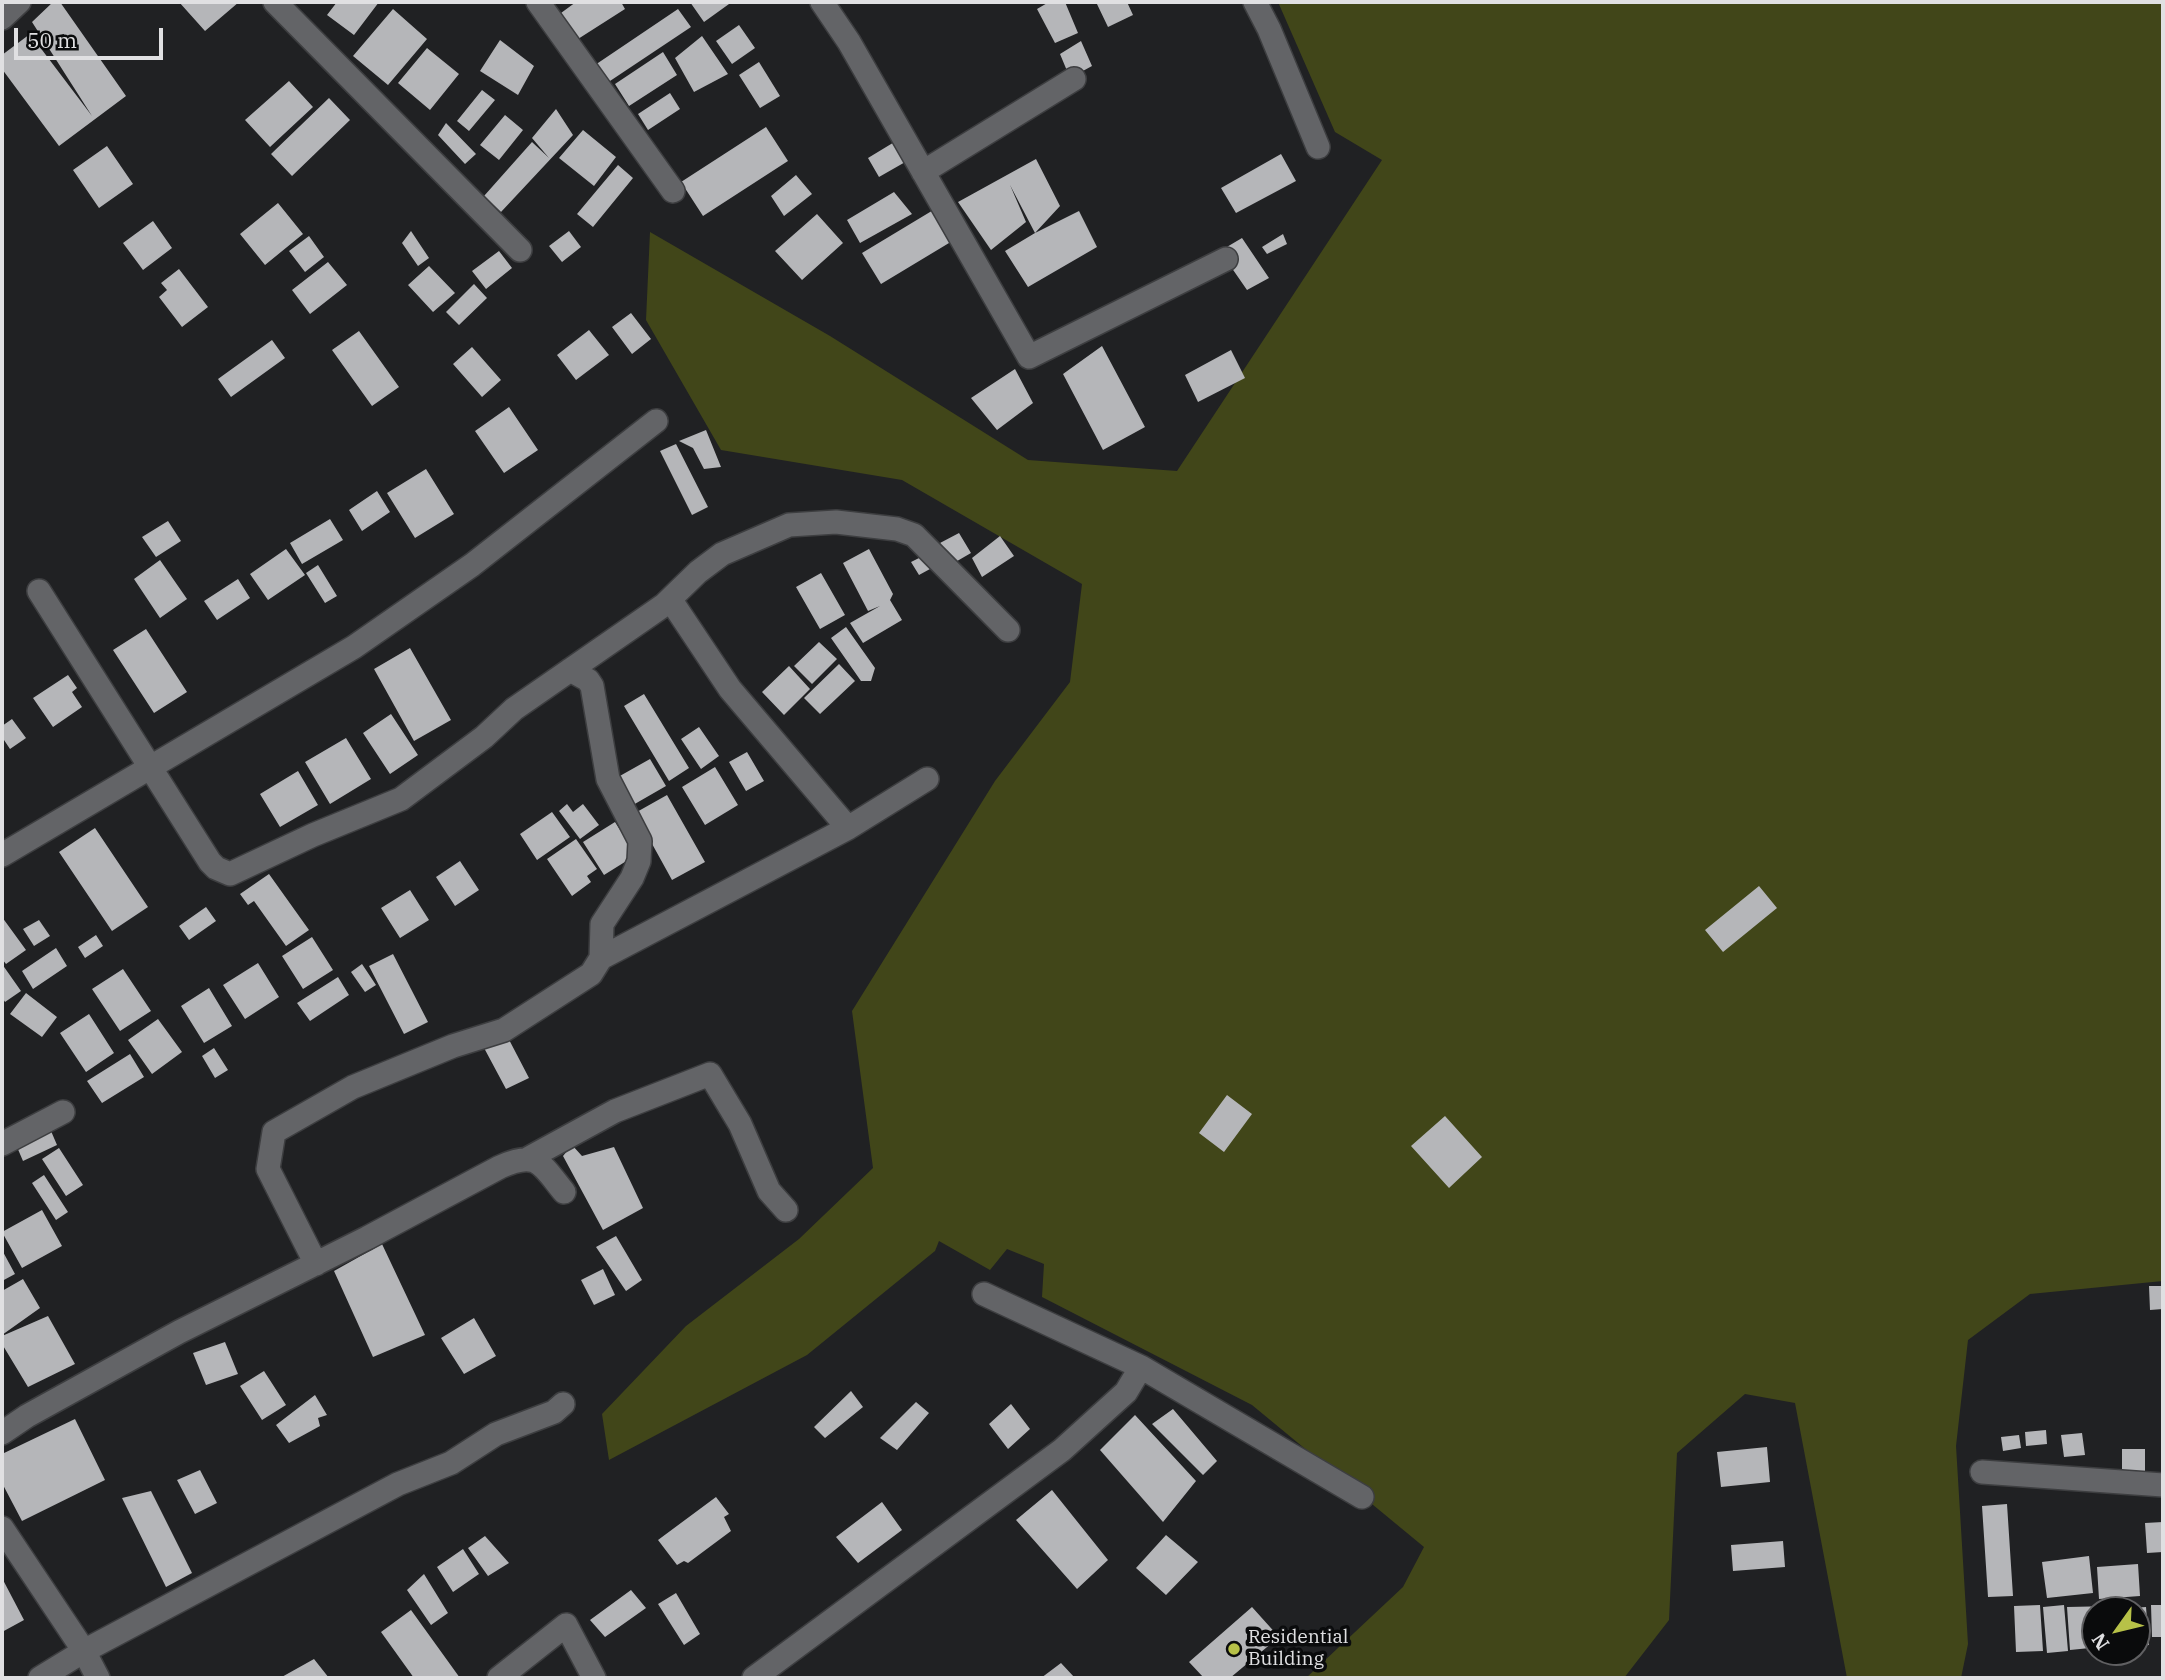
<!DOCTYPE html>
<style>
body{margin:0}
#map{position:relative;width:2165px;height:1680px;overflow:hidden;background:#202123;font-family:"IBM Plex Serif",serif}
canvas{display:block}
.frame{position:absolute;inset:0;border:4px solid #e0e0e2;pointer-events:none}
.north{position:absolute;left:2081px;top:1596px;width:70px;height:70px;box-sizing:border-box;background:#0a0b0c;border:2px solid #606062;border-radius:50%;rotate:236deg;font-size:19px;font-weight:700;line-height:28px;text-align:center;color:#e0e0e2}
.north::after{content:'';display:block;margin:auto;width:24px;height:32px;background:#b7c148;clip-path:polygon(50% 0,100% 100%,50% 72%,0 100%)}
.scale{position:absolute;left:14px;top:28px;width:149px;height:32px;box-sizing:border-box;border:4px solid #e0e0e2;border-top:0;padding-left:9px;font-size:21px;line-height:24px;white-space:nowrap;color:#e0e0e2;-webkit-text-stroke:5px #0a0b0c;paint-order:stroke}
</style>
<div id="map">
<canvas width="2165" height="1680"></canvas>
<div class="frame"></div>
<div class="north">N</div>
<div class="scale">50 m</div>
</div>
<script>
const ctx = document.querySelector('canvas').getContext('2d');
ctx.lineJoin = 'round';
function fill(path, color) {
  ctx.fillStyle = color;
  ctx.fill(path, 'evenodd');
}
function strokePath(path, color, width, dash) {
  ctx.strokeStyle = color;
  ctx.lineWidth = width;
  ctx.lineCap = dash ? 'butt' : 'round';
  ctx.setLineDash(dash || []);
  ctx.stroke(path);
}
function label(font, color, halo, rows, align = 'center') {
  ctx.font = font + ' "IBM Plex Serif",serif';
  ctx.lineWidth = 7;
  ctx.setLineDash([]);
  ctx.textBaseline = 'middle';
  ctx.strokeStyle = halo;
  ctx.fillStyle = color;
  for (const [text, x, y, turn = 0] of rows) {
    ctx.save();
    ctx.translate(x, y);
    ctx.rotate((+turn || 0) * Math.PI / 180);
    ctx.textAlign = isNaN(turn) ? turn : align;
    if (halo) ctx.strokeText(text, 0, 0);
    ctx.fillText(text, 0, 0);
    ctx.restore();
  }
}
fill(new Path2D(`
 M1278 2H2163V1281L2030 1294 1968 1340 1956 1446 1968 1644 1961 1678H1847L1795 1403 1745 1394 1677 1453 1669 1620 1624 1678H1306L1403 1587 1424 1547 1252 1405 1042 1297 1044 1264 1007 1249 990 1270 939 1241 935 1251 807 1355 609 1460 602 1414 686 1326 799 1239 873 1168 852 1011 995 781 1070 682 1082 584 902 480 721 450 646 320 650 232 830 336 1028 460 1177 471 1382 160 1335 132Z`), '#414619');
fill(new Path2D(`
 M53 2H60L126 96 59 146 2 69V55L30 34 92 116 32 22Z
 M179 2H239L205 31Z
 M337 2H379L354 35 327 15Z
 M576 2H621L625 9 578 39 561 13Z
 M690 2H727L729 4 704 22Z
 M1049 2H1065L1078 33 1055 43 1037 9Z
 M1096 2H1127L1133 15 1108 27Z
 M393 9 427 39 388 85 353 56Z
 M678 9 691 27 607 83 595 65Z
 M739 25 755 48 732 64 716 41Z
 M702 36 728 74 694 92 675 58Z
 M500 40 534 66 518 95 480 71Z
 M1081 41 1092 66 1070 78 1060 54Z
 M427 48 459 74 430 110 398 83Z
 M663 52 677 75 629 106 615 84Z
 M759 62 780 96 760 108 739 75Z
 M289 81 313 107 270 147 245 120Z
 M482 90 495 100 469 131 457 121Z
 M670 93 680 109 648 130 638 114Z
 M329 98 350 120 292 176 271 154Z
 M556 109 573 135 501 212 484 196 532 142 549 158 532 138Z
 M505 115 523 130 499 160 480 145Z
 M446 123 476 154 465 164 438 135Z
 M766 127 788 161 703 216 681 182Z
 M583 130 616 157 594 186 559 158Z
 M896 141 907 161 879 177 868 158Z
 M107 146 133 184 99 208 73 170Z
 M1281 154 1296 181 1236 213 1221 188Z
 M1036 159 1060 206 1035 233 1079 211 1097 247 1028 287 1005 251 1035 233 1010 185 1026 222 991 250 958 202Z
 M618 165 633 178 593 227 577 214Z
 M796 175 812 194 784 216 771 196Z
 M894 192 912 214 860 243 847 220Z
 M278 203 303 234 265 265 240 234Z
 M935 209 954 240 881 284 862 253Z
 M817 214 843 243 802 280 775 251Z
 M153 221 172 248 143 270 123 243Z
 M411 231 429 258 418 266 402 243Z
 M569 231 581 247 562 262 549 246Z
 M1283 234 1287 244 1267 254 1262 247Z
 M309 236 324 257 305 272 289 251Z
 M1242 238 1269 278 1247 290 1220 251Z
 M499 251 512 268 486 289 472 271Z
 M328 262 347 285 310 314 292 290Z
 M429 266 455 293 433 312 408 285Z
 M179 269 208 307 182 327 159 297 167 290 161 283Z
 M474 284 487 298 459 325 446 312Z
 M631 313 651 339 632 354 612 327Z
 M589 330 609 355 576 380 557 355Z
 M359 331 399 387 372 406 332 350Z
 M272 340 285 358 231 397 218 379Z
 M1102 346 1145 427 1103 450 1063 374Z
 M472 347 501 380 482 397 453 364Z
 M1231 350 1245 378 1198 402 1185 375Z
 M1015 369 1033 403 997 430 971 398Z
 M509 407 538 450 504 473 475 431Z
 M706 430 721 467 704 469 693 448 679 441Z
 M676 444 708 507 692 515 660 451Z
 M426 469 454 514 415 538 387 493Z
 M377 491 390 512 362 531 349 510Z
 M330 519 343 540 302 564 290 543Z
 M168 521 181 541 156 557 142 537Z
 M959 533 971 553 952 564 940 543Z
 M1000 536 1014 556 982 577 972 558Z
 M286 549 305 575 268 600 250 574Z
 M869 549 893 594 890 600 902 620 863 643 850 623 880 606 868 611 843 563Z
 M923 556 930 569 919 575 911 562Z
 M160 560 187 599 160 618 134 579Z
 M318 565 337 596 325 603 306 573Z
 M821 573 845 615 820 629 796 587Z
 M238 579 250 598 217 620 204 601Z
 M846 627 875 668 871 681H861L831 638Z
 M146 629 187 692 154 713 113 650Z
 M819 642 837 659 812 684 794 666Z
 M410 648 451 720 414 741 374 669Z
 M839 664 855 681 820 714 804 698Z
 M789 666 810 689 784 715 762 692Z
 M68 675 77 688 72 692 82 707 53 727 33 698Z
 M644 694 689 768 669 781 624 706Z
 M391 714 418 755 390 774 363 733Z
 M12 719 26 738 10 749 2 737V726Z
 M699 727 719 756 701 769 681 739Z
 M346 738 371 779 330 804 305 762Z
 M747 752 764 781 746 791 729 762Z
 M650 759 666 786 633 805 618 777Z
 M715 767 738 805 705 825 682 787Z
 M298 771 318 805 280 827 260 794Z
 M667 795 705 862 672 880 635 813Z
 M567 804 573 812 583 804 599 825 580 839 559 811Z
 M552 812 570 837 537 860 520 834Z
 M615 822 636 855 604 875 583 842Z
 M95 828 148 907 112 931 59 852Z
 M576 839 597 869 587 876 591 882 572 896 547 859Z
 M460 861 479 890 455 906 436 877Z
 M269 874 309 930 286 946 254 901 248 905 240 894Z
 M1759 886 1777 908 1723 952 1705 930Z
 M410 890 429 920 400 938 381 908Z
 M206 907 216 921 189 940 179 926Z
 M2 917 26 950 6 964 2 959Z
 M39 920 50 936 34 946 23 929Z
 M96 935 103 946 85 958 78 947Z
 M312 937 333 970 303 989 282 956Z
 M56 948 67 966 33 989 22 971Z
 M393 954 428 1022 404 1034 369 966Z
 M258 963 279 997 245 1019 223 985Z
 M2 964 21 991 5 1002 2 997Z
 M362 964 376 985 365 992 351 972Z
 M123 969 151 1011 120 1031 92 989Z
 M338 977 349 995 310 1021 297 1003Z
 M209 988 232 1026 204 1043 181 1006Z
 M26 993 57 1017 42 1037 10 1014Z
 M89 1014 114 1053 86 1072 60 1033Z
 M158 1019 182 1052 152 1074 128 1040Z
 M504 1030 529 1078 506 1089 483 1046Z
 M214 1048 228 1070 215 1078 202 1056Z
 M130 1054 144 1077 102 1103 87 1081Z
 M1227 1095 1252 1114 1224 1152 1199 1133Z
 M1445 1116 1482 1157 1449 1188 1411 1146Z
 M51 1131 57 1145 23 1161 17 1147Z
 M572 1145 582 1156 614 1147 643 1208 603 1230 563 1156Z
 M59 1148 83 1185 66 1196 42 1159Z
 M44 1175 68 1212 56 1220 32 1183Z
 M42 1210 62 1246 22 1268 2 1232Z
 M616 1236 642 1280 626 1291 596 1247Z
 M382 1244 425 1335 373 1357 334 1271Z
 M2 1250 15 1274 2 1281Z
 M603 1269 615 1295 594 1305 581 1280Z
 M23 1279 40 1308 2 1335V1291Z
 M2149 1286H2163V1309L2150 1310Z
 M48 1316 75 1364 28 1387 2 1344V1336Z
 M474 1318 496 1356 464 1374 441 1338Z
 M225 1342 238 1374 206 1385 193 1353Z
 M264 1371 286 1405 262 1420 240 1386Z
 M851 1391 863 1407 825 1438 814 1427Z
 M315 1395 327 1415 318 1418 320 1426 289 1443 276 1425Z
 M916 1402 929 1413 897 1450 880 1438Z
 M1011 1404 1030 1429 1008 1449 989 1424Z
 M1173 1409 1217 1461 1203 1475 1152 1424Z
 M1135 1415 1196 1481 1163 1522 1100 1450Z
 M75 1419 105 1480 22 1521 2 1483V1454Z
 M2046 1430 2047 1444 2026 1446 2025 1432Z
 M2082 1433 2085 1455 2064 1457 2061 1435Z
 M2019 1435 2021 1448 2003 1451 2001 1437Z
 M1767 1447 1770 1482 1721 1487 1717 1452Z
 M2122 1449H2145V1473L2122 1472Z
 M200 1470 217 1503 195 1514 177 1480Z
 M1052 1490 1108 1560 1077 1589 1016 1520Z
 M151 1491 192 1573 166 1587 122 1498Z
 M716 1497 729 1514 724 1517 731 1531 688 1563 684 1561 677 1565 658 1540Z
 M882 1502 902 1530 858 1563 836 1537Z
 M2007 1504 2013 1596 1988 1597 1982 1506Z
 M2163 1522V1552L2147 1553 2145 1523Z
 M1166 1535 1198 1562 1166 1595 1136 1568Z
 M485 1536 509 1563 488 1576 468 1548Z
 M1783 1541 1785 1567 1733 1571 1731 1545Z
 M463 1549 479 1574 453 1592 437 1567Z
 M2089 1556 2093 1593 2047 1598 2042 1562Z
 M2138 1564 2140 1596 2099 1599 2097 1567Z
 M424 1574 448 1613 431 1625 407 1590Z
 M2 1578 24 1620 2 1632Z
 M631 1590 646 1608 605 1637 590 1620Z
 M676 1593 700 1634 684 1645 658 1604Z
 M2040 1605 2043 1651 2016 1652 2014 1606Z
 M2064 1605 2068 1651 2047 1653 2043 1607Z
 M2151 1605H2163V1637H2152Z
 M2114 1606V1610H2095V1653H2092L2090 1624V1648L2070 1650 2067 1607Z
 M1252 1607 1279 1637 1230 1678H1204L1189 1662Z
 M2146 1607 2149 1645 2137 1646V1610H2132V1608Z
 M411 1610 460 1678H414L381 1632Z
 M314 1659 329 1678H280Z
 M1061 1663 1075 1678H1041Z`), '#b5b6b9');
const minor = new Path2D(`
 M275 2 520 250
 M538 2 673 191
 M822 2 849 42 1029 357 1226 259
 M1255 2 1269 29 1318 147
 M2 18 19 2
 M923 172 1074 79
 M39 591 210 862 216 868 230 874 313 835 401 799 484 737 514 709 664 605 698 572 722 554 789 525 836 522 897 529 914 535 1008 630
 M848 828 927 779
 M2 855 354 647 472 565 656 421
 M601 958 848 828 730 689 670 599
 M2 1144 63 1112
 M529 1158 615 1111 710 1074 740 1124 769 1191 786 1210
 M316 1264 268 1169 274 1132 353 1087 453 1046 504 1030 591 974 601 958 602 924 632 878 639 861 640 841 608 779 592 686 588 680 570 670
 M984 1294 1141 1367 1362 1497
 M2 1433 27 1416 179 1332 367 1238 500 1167C538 1150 541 1164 564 1192
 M1982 1472 2163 1485
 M2 1528 84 1651 98 1678
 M40 1678 84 1651 398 1484 451 1463 496 1434 554 1412 563 1404
 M499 1678 566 1625 594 1678
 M754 1678 1062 1450 1126 1392 1141 1367`);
strokePath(minor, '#3d3e40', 26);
strokePath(minor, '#636467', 23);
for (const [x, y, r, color] of [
 [1234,1649,7,"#b7c148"]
]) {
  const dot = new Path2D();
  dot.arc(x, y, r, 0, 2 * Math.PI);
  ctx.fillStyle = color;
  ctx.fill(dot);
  strokePath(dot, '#0a0b0c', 2.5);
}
label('19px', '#e0e0e2', '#0a0b0c', [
 ["Residential",1248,1638],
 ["Building",1248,1660]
], 'left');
</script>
